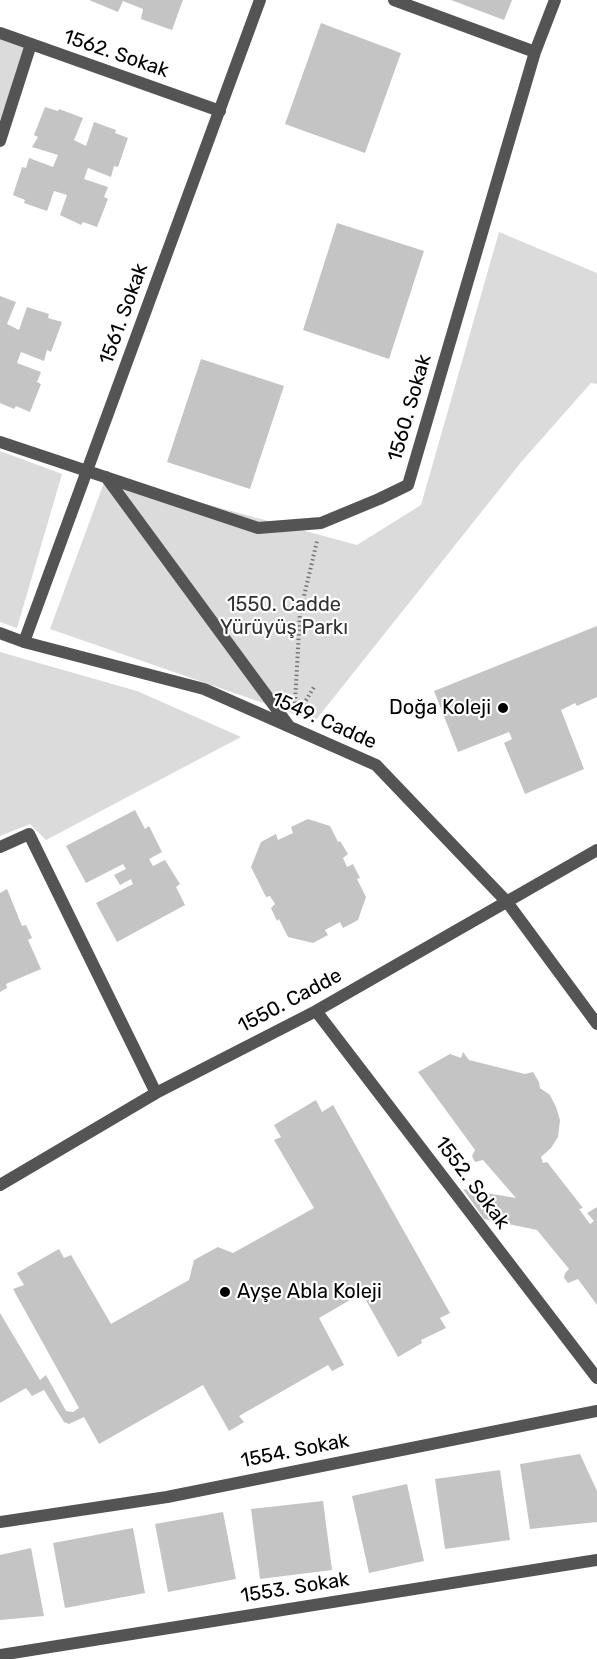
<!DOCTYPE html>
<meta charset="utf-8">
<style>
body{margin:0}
canvas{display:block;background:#fff}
</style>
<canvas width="597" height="1659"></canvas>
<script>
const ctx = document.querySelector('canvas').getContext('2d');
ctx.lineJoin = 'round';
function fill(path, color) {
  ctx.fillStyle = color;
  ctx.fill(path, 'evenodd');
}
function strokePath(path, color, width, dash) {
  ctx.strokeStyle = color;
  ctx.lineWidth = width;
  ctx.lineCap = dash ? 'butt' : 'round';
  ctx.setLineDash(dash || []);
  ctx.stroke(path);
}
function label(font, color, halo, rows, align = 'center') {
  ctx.font = font + ' Rubik,sans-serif';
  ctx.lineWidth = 4.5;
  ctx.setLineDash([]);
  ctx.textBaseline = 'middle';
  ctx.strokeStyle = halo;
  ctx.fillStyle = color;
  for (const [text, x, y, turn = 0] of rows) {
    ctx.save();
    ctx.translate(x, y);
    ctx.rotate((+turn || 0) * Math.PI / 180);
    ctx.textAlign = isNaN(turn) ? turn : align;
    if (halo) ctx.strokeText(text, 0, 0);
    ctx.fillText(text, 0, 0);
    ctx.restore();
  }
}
fill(new Path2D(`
 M0 33 27 43 0 120Z
 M499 232 597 273V384L591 383 522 461 315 721 50 629 106 477 357 545 421 505Z
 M0 451 62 474 17 628 0 622Z
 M0 652 137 691 241 737 46 840 30 824 0 836Z`), '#dbdbdb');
fill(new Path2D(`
 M89 0H183L172 30 141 19 143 9 123 1 118 12Z
 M451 0H512L504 20Z
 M321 23 401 53 365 153 285 124Z
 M45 107 58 111 59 109 83 118 74 140 86 146 94 122 116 130 115 133 128 138 118 167 114 166 111 177 88 168 84 179 108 187 104 197 108 199 97 227 83 222 81 225 60 215 67 195 54 191 47 211 24 203 25 200 13 195 22 167 26 168 29 158 53 167 58 155 32 147 38 137 34 135Z
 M337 223 424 251 389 359 303 330Z
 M0 296 16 302 7 324 19 330 27 307 49 314 48 318 62 322 51 352 47 350 44 361 21 352 17 363 41 372 37 382 41 384 30 412 16 406 14 409 0 403Z
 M201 359 284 386 250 489 167 462Z
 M597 626V697L577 706 575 703 561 710 584 769 525 794 504 743 512 739 509 732 458 752 434 691Z
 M135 810 145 829 149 826 162 852 149 859 153 866 165 860 180 884 176 887 185 905 117 942 96 903 133 884 131 879 120 885 114 875 126 869 123 864 86 883 66 846Z
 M308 819 330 826 338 842 340 841 348 854 343 858 347 867 353 864 360 878 357 879 366 897 358 920 343 928 340 922 325 930 328 935 313 943 288 937 279 919 277 921 271 908 275 904 270 896 266 897 251 867 261 842 276 834 278 840 293 833 291 827Z
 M7 889 22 926 26 925 32 938 28 940 41 969 6 984 7 988 0 992V893Z
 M463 1052 469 1060 525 1074 533 1072 539 1082 540 1088 550 1095 556 1107 560 1120 558 1137 551 1148 541 1157 543 1163 547 1162 583 1208 579 1209 590 1224 594 1221 587 1213 597 1207V1305L578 1279 568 1283 564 1278 565 1273 569 1269 537 1230 484 1219 463 1189 516 1198 483 1160 475 1162 472 1156 475 1150 418 1072 450 1054 461 1058Z
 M316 1100 322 1112 333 1105 450 1313 440 1318 446 1328 421 1340 422 1343 398 1357 362 1293 319 1318 344 1365 332 1371 328 1365 239 1416 244 1422 229 1431 203 1385 99 1444 84 1417 69 1424 64 1422 44 1390 32 1396 26 1388 0 1403V1313L40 1380 46 1375 66 1411 73 1412 79 1408 13 1289 24 1285 17 1273 59 1249 64 1258 71 1255 111 1324 189 1280 194 1260 218 1247 233 1253 314 1208 274 1140 281 1137 274 1125Z
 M580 1454 597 1491V1522L530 1529 520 1464Z
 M500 1470 510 1540 445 1549 435 1479Z
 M407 1484 424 1561 369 1573 352 1496Z
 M323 1501 332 1570 260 1579 251 1509Z
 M223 1512 236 1579 168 1592 155 1524Z
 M133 1528 145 1593 65 1608 53 1543Z
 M31 1548 44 1616 0 1620V1555Z`), '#c4c4c4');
strokePath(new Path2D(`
 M295 703 300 613 317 541
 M299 712 314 687`), '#767676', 4, [1.5, 3]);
strokePath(new Path2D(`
 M394 0 535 52
 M0 33 220 111
 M0 141 31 44
 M0 442 258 528 321 523 379 499 408 485 535 52 555 0
 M106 477 289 726
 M0 633 24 642 204 689 376 765 507 902 597 1024
 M24 642 260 0
 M0 847 29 834 156 1093
 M316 1011 597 1378
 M0 1185 156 1093 316 1011 597 850
 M0 1522 167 1497 597 1411
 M0 1655 597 1560`), '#545454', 12);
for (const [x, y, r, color] of [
 [503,708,6,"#000"],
 [225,1292,6,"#000"]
]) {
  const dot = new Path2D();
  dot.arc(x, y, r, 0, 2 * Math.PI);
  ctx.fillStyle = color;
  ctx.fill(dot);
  strokePath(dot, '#fff', 2);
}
label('20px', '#000', '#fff', [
 ["1562. Sokak",116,54,19],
 ["1561. Sokak",124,314,-70],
 ["1560. Sokak",410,408,-74],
 ["1549. Cadde",324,721,24],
 ["1550. Cadde",290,1001,-28],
 ["1552. Sokak",472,1183,53],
 ["1554. Sokak",295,1451,-11],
 ["1553. Sokak",295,1588,-9]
]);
label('20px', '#323232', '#fff', [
 ["1550. Cadde",284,605],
 ["Yürüyüş Parkı",284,628]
]);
label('20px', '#000', '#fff', [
 ["Doğa Koleji",491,708],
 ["Ayşe Abla Koleji",237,1292,"left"]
], 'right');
</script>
